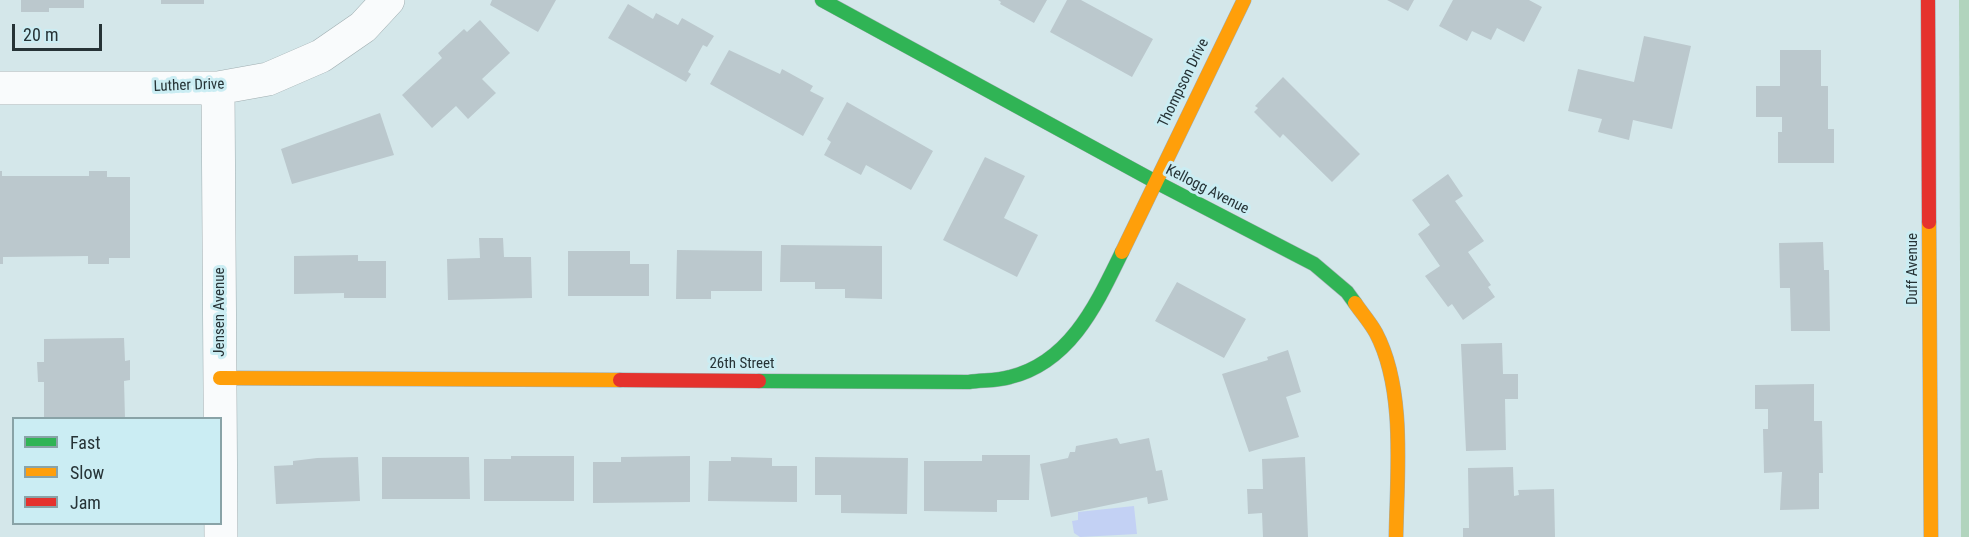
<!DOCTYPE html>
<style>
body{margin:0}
#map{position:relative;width:1969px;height:537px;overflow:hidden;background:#d4e7ea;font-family:"Roboto Condensed",sans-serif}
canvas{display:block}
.legend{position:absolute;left:12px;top:417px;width:210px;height:108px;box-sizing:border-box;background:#cbedf3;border:2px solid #89a3a7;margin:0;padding:8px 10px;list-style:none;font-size:18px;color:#263336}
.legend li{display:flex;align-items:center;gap:12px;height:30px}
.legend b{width:30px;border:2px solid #89a3a7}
.scale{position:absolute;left:12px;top:24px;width:90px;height:27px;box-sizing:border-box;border:3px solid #263336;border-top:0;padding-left:8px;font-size:18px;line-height:21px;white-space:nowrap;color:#263336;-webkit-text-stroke:4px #cbedf3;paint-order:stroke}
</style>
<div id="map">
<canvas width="1969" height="537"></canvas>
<ul class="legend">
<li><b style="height:8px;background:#30b455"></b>Fast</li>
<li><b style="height:8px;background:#ff9f0a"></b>Slow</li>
<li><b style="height:8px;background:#e5322d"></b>Jam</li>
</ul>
<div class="scale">20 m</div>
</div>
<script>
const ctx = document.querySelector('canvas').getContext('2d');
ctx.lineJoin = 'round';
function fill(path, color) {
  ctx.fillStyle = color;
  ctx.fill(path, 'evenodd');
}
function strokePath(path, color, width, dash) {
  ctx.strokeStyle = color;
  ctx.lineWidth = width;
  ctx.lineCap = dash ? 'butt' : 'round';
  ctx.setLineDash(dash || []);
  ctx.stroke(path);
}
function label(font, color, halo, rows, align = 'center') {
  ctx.font = font + ' "Roboto Condensed",sans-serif';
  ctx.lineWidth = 6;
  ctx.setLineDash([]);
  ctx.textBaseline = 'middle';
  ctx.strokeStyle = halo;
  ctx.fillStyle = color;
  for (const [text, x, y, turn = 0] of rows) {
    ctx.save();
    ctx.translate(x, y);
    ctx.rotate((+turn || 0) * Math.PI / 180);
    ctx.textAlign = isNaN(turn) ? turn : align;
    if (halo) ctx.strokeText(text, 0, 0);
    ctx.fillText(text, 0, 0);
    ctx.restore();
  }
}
fill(new Path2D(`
 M1959 0H1969V537H1961Z`), '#b1d4bd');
fill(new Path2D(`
 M1134 506 1137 534 1080 537 1074 533 1072 521 1078 520V512Z`), '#c3d1f4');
fill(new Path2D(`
 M21 0H84V8H49V12H21Z
 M161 0H204V4H161Z
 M492 0H556L538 32 490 5Z
 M998 0H1047L1034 23 1000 4 1001 2Z
 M1067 0H1081L1153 39 1132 77 1050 32Z
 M1387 0H1414L1408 11Z
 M1453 0H1529L1542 7 1524 42 1497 28 1491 40 1472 31 1467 41 1439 26Z
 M628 4 653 19 656 13 678 25 682 18 714 36 707 47 703 45 688 72 691 74 686 82 608 38Z
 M480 20 510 53 482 79 496 93 468 119 456 106 432 128 402 95 442 58 438 53 464 29 467 32Z
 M1644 36 1691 46 1672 129 1633 120 1629 140 1598 132 1602 119 1568 111 1578 69 1634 82Z
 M729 50 780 74 782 69 813 86 810 91 824 98 803 136 710 84Z
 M1780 50H1821V86H1828V129H1834V163H1778V132H1782V117H1756V86H1780Z
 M1283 77 1360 154 1332 182 1283 134 1280 138 1254 112 1258 108 1255 106Z
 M847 102 933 151 911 190 866 165 861 175 824 155 831 142 827 139Z
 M380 113 394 155 292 184 281 149Z
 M985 157 1025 176 1004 218 1038 235 1017 277 943 240Z
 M0 171H2V176H89V171H107V177H130V258H109V264H88V256L3 257V264H0Z
 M1448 174 1463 196 1455 201 1484 241 1468 252 1491 285 1488 287 1495 297 1463 320 1452 304 1448 307 1425 276 1440 266 1418 234 1430 225 1412 200Z
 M479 238H503L504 257H531L532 298 448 300 447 259 480 258Z
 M1823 242 1824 270H1829L1830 331H1791L1790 288H1780L1779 243Z
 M781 245 882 246V299L845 298V289H815V282H780Z
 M677 250 762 251V291H711V299H676Z
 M568 251H630V264H649V296H568Z
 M358 255V261H386V298H344V293L294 294V256Z
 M1177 282 1246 319 1224 358 1155 321Z
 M124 338 125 361 130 360V380L124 381 125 418H44V382H38L37 362H44V339Z
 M1502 343 1503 374H1518V399H1505L1506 450 1466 451 1461 344Z
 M1288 350 1301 392 1286 397 1299 437 1249 452 1222 374 1268 360 1267 357Z
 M1814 384V421H1822L1823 473H1819V509L1780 510 1782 472 1764 473 1763 429H1768V409H1755V385Z
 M1117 438 1120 444 1149 438 1156 471 1162 470 1168 500 1148 504 1147 497 1051 517 1040 464 1068 458 1070 452H1075L1076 446Z
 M982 455H1030L1029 500H997V512L924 511V461H982Z
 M511 456H574V501H484V459H511Z
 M690 456V502L593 503V462H621V457Z
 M358 457 360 501 276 504 274 466 293 465V461L317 458Z
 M382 457H469L470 499H382Z
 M731 457 772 458V466H797V502L708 501 709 461H731Z
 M815 457 908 458 907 514 841 513V495H815Z
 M1305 457 1308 537H1263L1262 513 1248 514 1247 489H1263L1262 459Z
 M1513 467 1514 496 1519 495 1518 490 1554 489 1555 537H1463V528H1469L1468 468Z`), '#bbc8cd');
const street = new Path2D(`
 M0 88H218L268 79 321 56 363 27 388 0
 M218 88 221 537`);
const fast = new Path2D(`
 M822 0 1154 181 1314 264 1347 292 1355 303
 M759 381 969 382C983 380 997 381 1010 377 1071 362 1097 303 1122 252`);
const slow = new Path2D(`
 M1929 222 1931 537
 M1122 252 1244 0
 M1355 303C1361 312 1370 322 1376 333 1406 390 1397 474 1396 537
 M220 378 620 380`);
const jam = new Path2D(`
 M1928 0 1929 222
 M620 380 759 381`);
strokePath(street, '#9fadb0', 34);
strokePath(fast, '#9fadb0', 15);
strokePath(slow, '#9fadb0', 15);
strokePath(jam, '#9fadb0', 15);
strokePath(street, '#f9fbfc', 33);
strokePath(fast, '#30b455', 14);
strokePath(slow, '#ff9f0a', 14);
strokePath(jam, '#e5322d', 14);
label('15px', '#263336', '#cbedf3', [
 ["Thompson Drive",1184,83,-64],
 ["Luther Drive",189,86,-2],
 ["Kellogg Avenue",1207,190,27],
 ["Duff Avenue",1913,269,-90],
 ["Jensen Avenue",220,312,-90],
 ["26th Street",742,364]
]);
</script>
